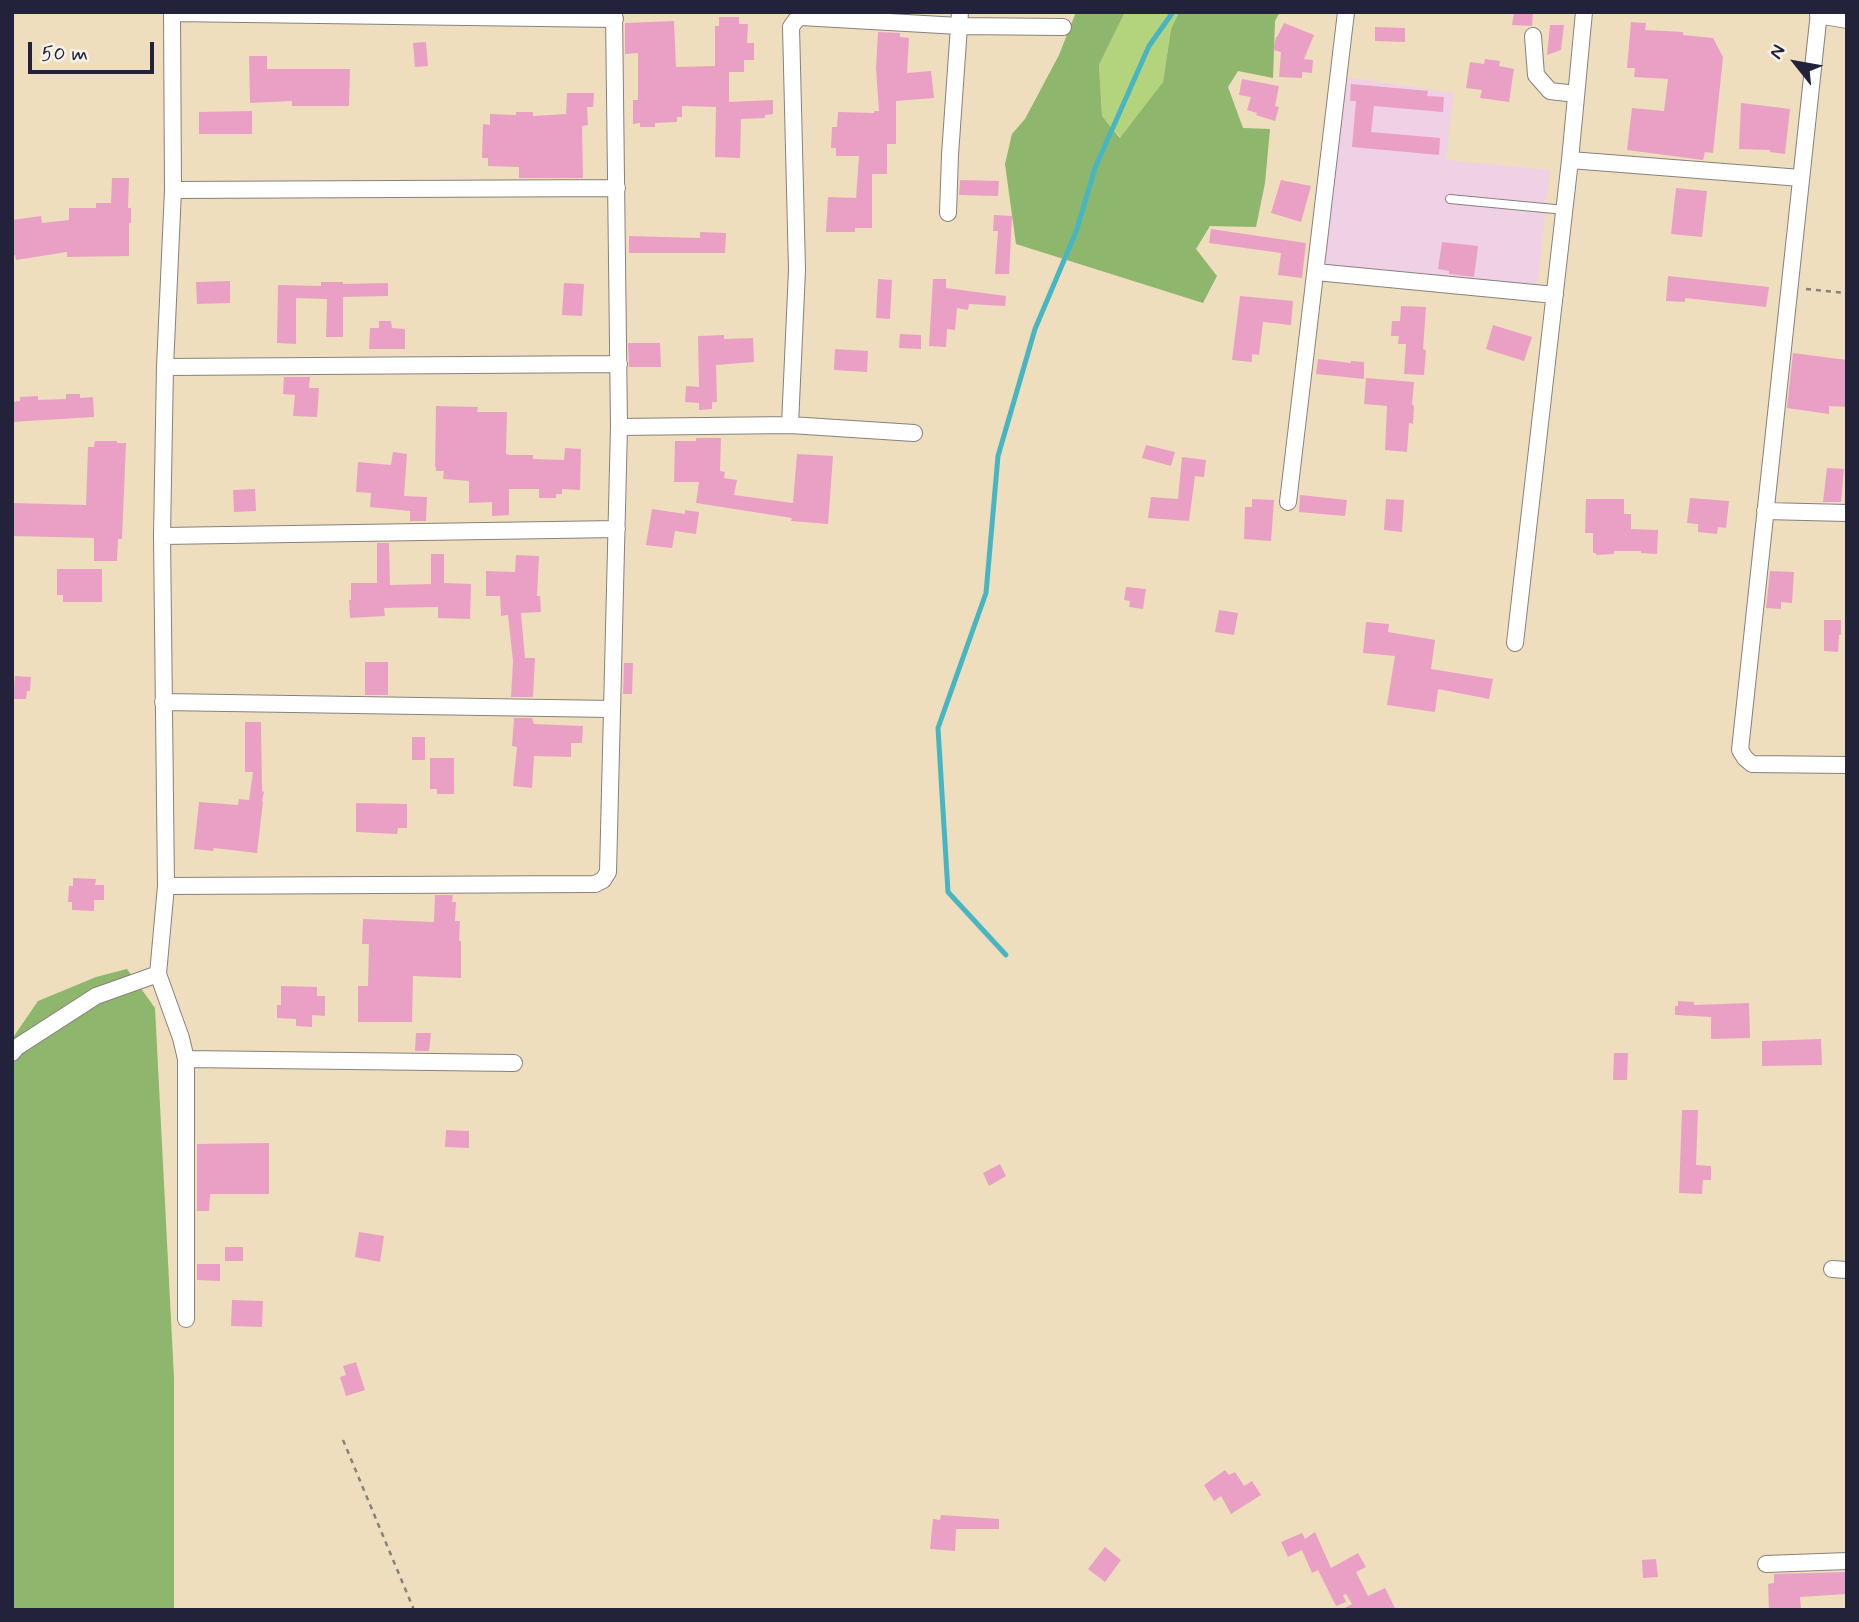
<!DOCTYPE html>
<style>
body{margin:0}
#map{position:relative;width:1859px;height:1622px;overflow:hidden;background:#eedebe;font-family:Mynerve,sans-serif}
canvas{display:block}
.frame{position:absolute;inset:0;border:14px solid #22223b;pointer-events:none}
.north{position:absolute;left:1761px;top:28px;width:70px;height:70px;-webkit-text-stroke:5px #f7f3e8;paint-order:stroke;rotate:301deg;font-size:19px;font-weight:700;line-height:28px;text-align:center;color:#22223b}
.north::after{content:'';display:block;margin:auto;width:24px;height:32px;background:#22223b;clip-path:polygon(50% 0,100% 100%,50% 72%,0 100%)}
.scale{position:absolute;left:28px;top:42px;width:126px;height:32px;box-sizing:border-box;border:4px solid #22223b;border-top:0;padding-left:9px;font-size:21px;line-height:24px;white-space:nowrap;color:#22223b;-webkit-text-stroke:5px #f7f3e8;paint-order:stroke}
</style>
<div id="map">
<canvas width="1859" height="1622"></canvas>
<div class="frame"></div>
<div class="north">N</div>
<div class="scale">50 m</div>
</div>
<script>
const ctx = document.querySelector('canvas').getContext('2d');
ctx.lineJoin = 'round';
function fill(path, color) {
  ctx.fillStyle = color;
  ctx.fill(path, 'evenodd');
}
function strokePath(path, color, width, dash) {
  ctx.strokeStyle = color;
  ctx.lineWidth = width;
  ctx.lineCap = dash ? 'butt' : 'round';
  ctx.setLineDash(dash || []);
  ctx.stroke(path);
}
fill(new Path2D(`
 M1346 77 1454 93 1446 160 1550 170 1537 287 1322 266Z`), '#f0d0e4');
fill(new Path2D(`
 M1125 12H1179L1171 29 1163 82 1121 138 1102 116 1099 65Z`), '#b3d47c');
fill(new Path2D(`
 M1076 12H1125L1099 65 1102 116 1120 138 1163 82 1171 29 1179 12H1280L1275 21 1273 78 1238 71 1228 87 1243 128 1270 129 1265 183 1256 227 1210 226 1196 249 1217 276 1203 303 1016 244 1005 164 1012 134 1025 119 1059 55Z
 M127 969 155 1008 174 1378V1610H12V1039L38 1001 96 977Z`), '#8eb66c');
strokePath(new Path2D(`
 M1006 955 948 892 938 728 986 593 998 456 1035 329 1076 232 1095 168 1149 46 1173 12`), '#48b6c2', 5);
fill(new Path2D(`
 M1514 12H1533L1532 26 1512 25Z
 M719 17H739V24H748L747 43H754V60H744V72H729V102L773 100V114L765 115V118L741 119 740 158 715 157 716 107 682 106V117H677V122L655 123V127H640V123L633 124V100H638V53L625 54V23L674 21 676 67 715 66V26H719Z
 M1631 22 1646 23 1645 30 1683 32V35L1713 38 1723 57 1713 153 1705 152 1703 160 1627 150 1632 108 1664 111 1668 79 1634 77 1635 68H1627Z
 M1284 23 1314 35 1304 59 1313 60 1312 73 1302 72V78L1279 77 1281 52 1273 50 1276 37H1277Z
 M1550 25H1564L1561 50 1547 55Z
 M1375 27 1405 28V42L1375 41Z
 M878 32 900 33V37L909 38 907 73 931 71 934 98 896 101V144H887V174H872V228H855V232H826L828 197 856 198 859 156H836V148H831L832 127H837L838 112 874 113V111H879L876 68Z
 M426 42 428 66 415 67 413 43Z
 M249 56H267V69H350L349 106H292V101L250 103Z
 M1485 59 1500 61 1499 66 1514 69 1509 102 1480 98 1482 90 1466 88 1470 62 1484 64Z
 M1242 79 1279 86 1275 106 1279 107 1275 121 1256 115 1257 113 1247 110 1251 97 1239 95Z
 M1351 84 1428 91 1427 96 1444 97 1443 112 1374 106 1371 132 1440 138 1439 155 1352 147 1356 101H1350Z
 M567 93H594L593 107H587L588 125 582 126 583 178H519V167L488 166V158H482L483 124 490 125V114L516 115V112H533V116L566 114Z
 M1741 103 1790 109 1785 154 1770 152V150L1739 149Z
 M252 111V134H199V112Z
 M112 178H129L128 208H131V223H129V256L67 257V252L16 260 15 255 12 256V220L41 216 42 223 69 220V208H96V203H111Z
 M960 180 999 181 998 196 959 195Z
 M1281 180 1311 186 1301 222 1271 213Z
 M1676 188 1707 191 1702 237 1671 234Z
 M994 215 1012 216 1009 274H995L998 231H993Z
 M1211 229 1306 243 1302 278 1278 275 1281 253 1209 243Z
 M700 232 726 233 725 253H629V236L700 238Z
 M1442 242 1478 246 1474 277 1449 274V271L1438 269Z
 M1668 276 1769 287 1766 307 1685 298V302L1666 301Z
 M878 279 892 280 890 319 876 318Z
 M933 279H946V288L1006 296 1005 306 969 304 968 310 957 308 955 330 947 329 946 347 929 346Z
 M230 281V303L197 304 196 282Z
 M321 282H343V284L388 283V296L343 297V337H326L327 299 296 298V344L277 343 278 285 321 286Z
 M564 283 584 284 582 316 562 315Z
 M1240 296 1293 301 1291 325 1263 322 1259 355 1252 354V362L1232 360Z
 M1401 306 1426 307 1423 349 1426 350 1424 375 1404 374 1406 344H1398L1399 336H1391L1392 321H1400Z
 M379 321H391L392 328 405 329V349H369L370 328H379Z
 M1493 325 1532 337 1524 361 1486 349Z
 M900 334 921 335V349L899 348Z
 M724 335V339L753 338 754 362 716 365 717 402H712V409L699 410V403L685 402 686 386 699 387 698 336Z
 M628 343H660L661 367H629Z
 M835 349 868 351 867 372 834 370Z
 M1793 353 1847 360V407L1829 406V414L1787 408Z
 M1318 359 1351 363V361L1364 362V379L1316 374Z
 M284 377H310L309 388H319L317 417 293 416 295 395 283 394Z
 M1366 378 1414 382 1412 405H1414L1413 424 1409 423 1407 452 1385 450 1387 406 1364 404Z
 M66 394H80V398L93 397 94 417 12 422V402L20 401V397L38 396V400L66 399Z
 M436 406 478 407 477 412H507L506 454 510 455H533V459L564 460 565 448 581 449 580 490 562 489V494H556V498H539V489H509V515L492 516V502L469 503V481L443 479 444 471H436V467H435Z
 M696 438H721L720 471 725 472 724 478 737 480 734 495 793 503 797 454 833 456 828 524 791 521 792 518 696 503 699 482H674L675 441H696Z
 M95 441H117V443H126L122 539H118L117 561H94V538L12 536V503L86 505 88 447H94Z
 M1146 445 1175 452 1171 466 1142 458Z
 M393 452 407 454 404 496 427 497 426 521H410V511L370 507 371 493 356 492 358 462 391 465Z
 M1182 457 1206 460 1204 477 1195 476 1189 521 1148 518 1151 497 1178 499Z
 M1827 468 1844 469 1841 502H1823Z
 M255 489 256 511 234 512 233 490Z
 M1300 495 1347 500 1345 516 1299 512Z
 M1690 498 1729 501 1726 528 1718 527 1717 534 1698 532V524L1687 523Z
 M1252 499 1274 500 1271 541 1244 539 1245 507H1252Z
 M1386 499 1404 500 1402 532 1384 530Z
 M1586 499H1624V514H1631V529L1658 530 1657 554 1641 553V551H1614V554L1596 555V553H1593V533H1585Z
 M652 509 685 514V510L699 512 696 534 675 531 672 548 646 545Z
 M377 543H389L390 585 431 584V554H444V583L471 584 470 619 438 618V607L384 608 385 616 350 618 349 600H351V583H377Z
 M516 555 539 556 537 596H540L541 612 521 613 525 658H535L533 697H511L513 661 508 615 501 616 500 596H486V571L515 572Z
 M57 569H102V602H63V595H57Z
 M1770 571 1794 572 1792 603 1781 602V609L1766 608Z
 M1126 587 1146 589 1143 609 1129 607 1130 601 1124 600Z
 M1219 610 1238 613 1234 635 1215 632Z
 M1824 620H1841V635H1839L1838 652 1824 651Z
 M1366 622 1389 624 1388 632 1435 640 1431 669 1493 679 1489 699 1438 689 1435 712 1387 705 1395 656 1363 653Z
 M365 662H388V695H365Z
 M624 663H633L632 694H623Z
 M15 676 31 677 30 691H27L26 699H13Z
 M514 718H532L534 724 583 726 582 743H571V757L534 756 532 788 513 786 517 747 512 746Z
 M245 722H261L262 791 264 792 262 801 263 802 257 853 214 848 213 851 194 849 199 802 238 805 239 799 249 800 253 772H245Z
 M412 737H425V760H412Z
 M430 758H454V794H437V789H430Z
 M356 803 407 804V828H398L397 834 356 832Z
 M73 878 96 879 95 885H104V900H94V911L72 910V902H68L69 886H73Z
 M435 895H453L452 902H456L455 921H460L459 941H461V978L413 976 412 1022H358V986H368L369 944H362L363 919 434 922Z
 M281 986 317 987V996H325V1016L312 1015V1027L296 1026V1019L277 1018V1005H281Z
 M1678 1001 1694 1002V1005L1749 1003 1750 1038 1711 1039V1017L1675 1015V1006H1678Z
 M416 1033H431L429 1051H415Z
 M1821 1039 1822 1065 1762 1066V1041Z
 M1614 1053H1628L1627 1080H1613Z
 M1682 1110H1698L1696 1165 1711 1166V1180H1703L1702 1194 1679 1193Z
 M446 1130 469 1131V1148L445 1147Z
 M269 1143V1194H210L209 1211H197V1144Z
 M1000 1164 1006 1176 989 1186 983 1173Z
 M359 1232 384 1236 380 1262 355 1257Z
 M225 1247H243V1261H225Z
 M197 1264H220V1281L197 1280Z
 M232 1300 263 1301 262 1327 231 1326Z
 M356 1362 365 1390 346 1396 340 1377 346 1375 343 1366Z
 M1225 1470 1229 1475 1235 1472 1244 1486 1252 1481 1261 1495 1231 1514 1221 1496 1214 1501 1204 1485Z
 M941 1515 999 1519V1529H956L955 1551 930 1549 933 1519 940 1520Z
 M1315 1532 1331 1568 1358 1553 1366 1567 1356 1572 1368 1596 1385 1588 1396 1610H1341L1352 1604 1346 1594 1343 1595 1346 1602 1336 1606 1318 1570 1312 1573 1302 1550 1288 1557 1281 1542 1302 1533 1305 1539Z
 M1105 1547 1121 1560 1105 1582 1088 1569Z
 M1656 1559 1658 1577 1643 1578 1642 1560Z
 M1847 1572V1594L1800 1597 1801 1609 1769 1610 1768 1584 1774 1583V1574Z`), '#eaa0c5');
const lane = new Path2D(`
 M1450 199 1565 210`);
const street = new Path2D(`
 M172 12 173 190 165 367 162 536 166 886 158 974 181 1038 186 1059V1319
 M1819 12 1740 750 1745 758 1752 764 1847 765
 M172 13 615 19
 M1818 15 1847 20
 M1533 36 1536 75 1550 91 1576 94
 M1570 160 1801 178
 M173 190 617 188
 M948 213 950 155 960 12
 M1316 272 1555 295
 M165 367 619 364
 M790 425 797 270 791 27 796 20 801 17 959 26 1063 27
 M619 427 790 425 914 433
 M1288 502 1346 12
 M1765 511 1847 513
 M162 536 617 529
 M1515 643 1570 160 1584 12
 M163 702 612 709
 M166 886 595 884 603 880 608 872 619 427 614 12
 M12 1053 17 1047 96 996 158 974
 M186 1059 514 1063
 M1832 1269 1847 1270
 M1766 1564 1847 1561`);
strokePath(lane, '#88807c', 10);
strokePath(street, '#88807c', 18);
strokePath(new Path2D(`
 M1806 289 1847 293
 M343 1440 414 1610`), '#88807c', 2.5, [5, 5]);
strokePath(lane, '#fff', 8);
strokePath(street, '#fff', 16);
</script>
